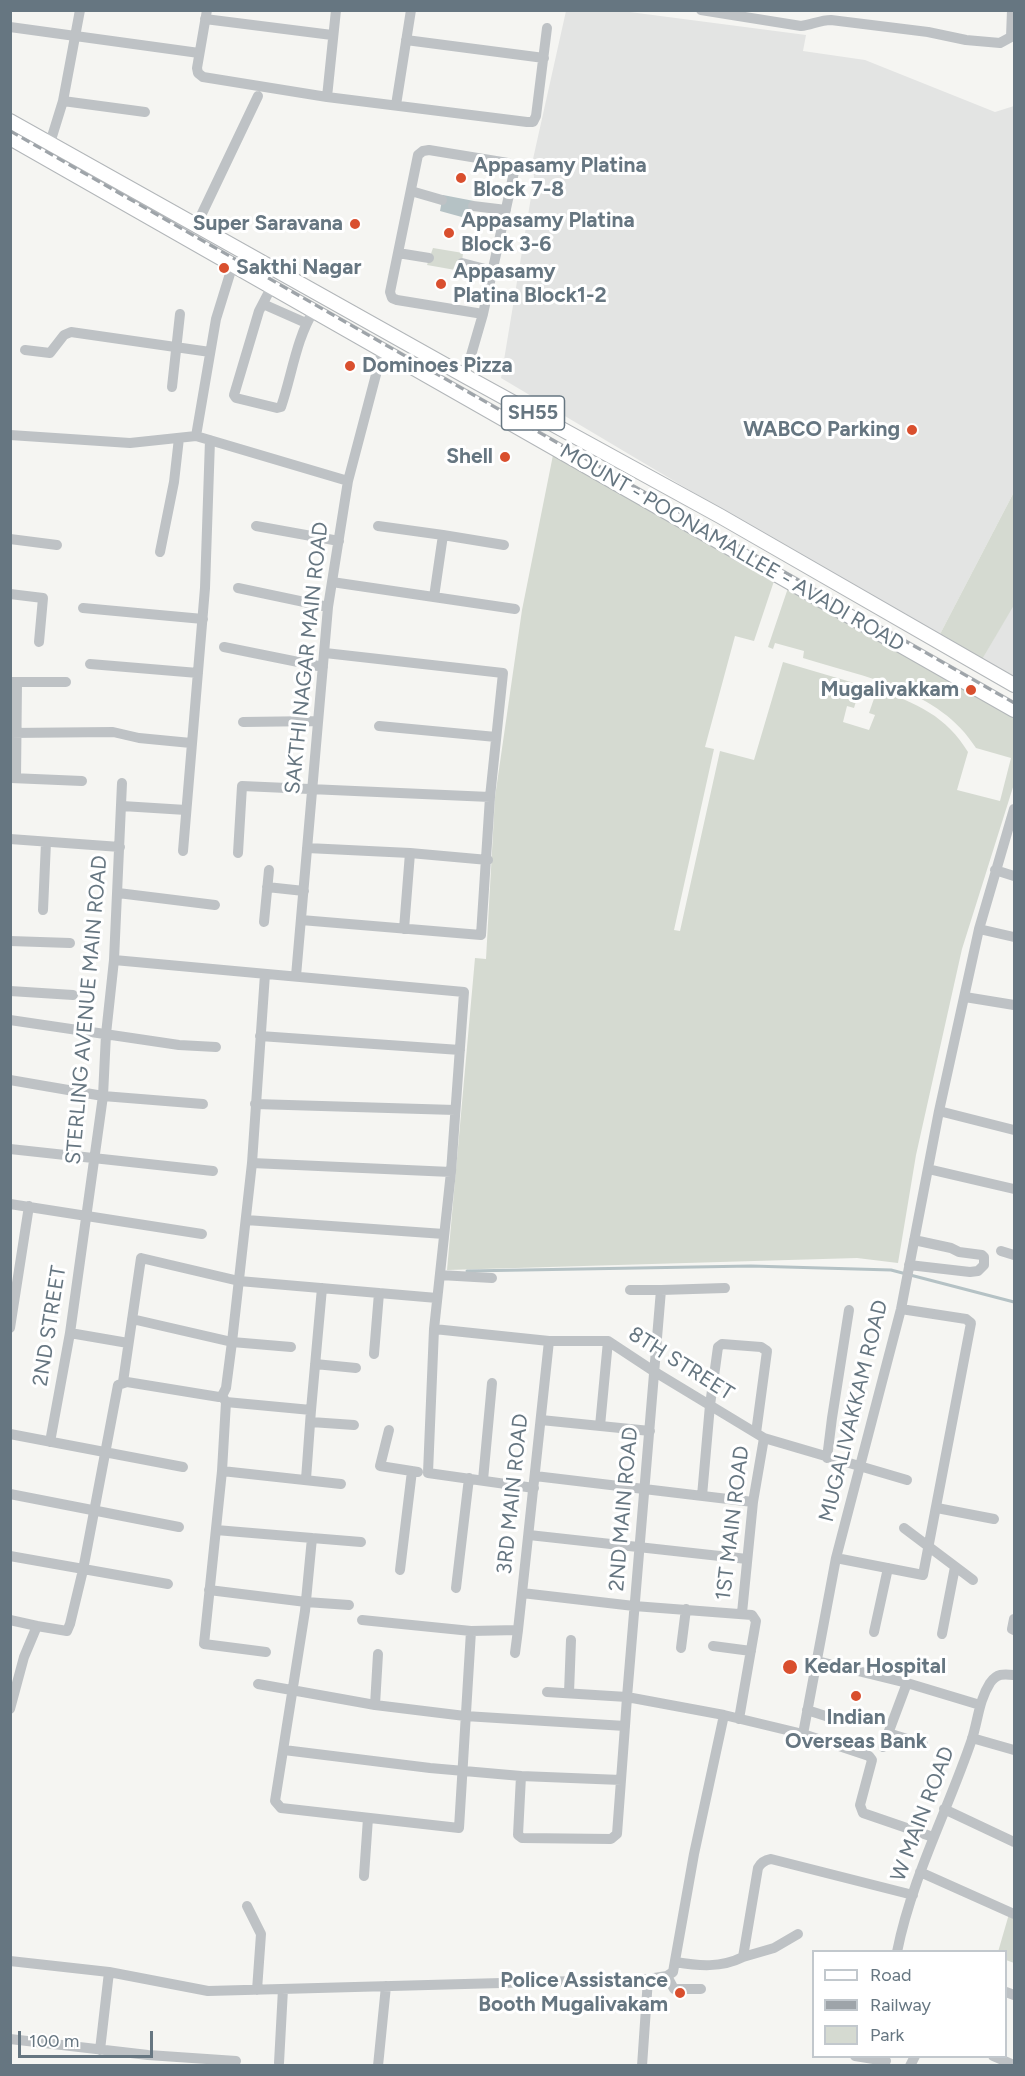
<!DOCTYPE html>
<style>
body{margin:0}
#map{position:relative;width:1025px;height:2076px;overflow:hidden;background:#f5f5f2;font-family:Figtree,sans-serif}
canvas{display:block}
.frame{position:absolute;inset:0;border:12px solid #667681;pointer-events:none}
.legend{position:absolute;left:812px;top:1950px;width:195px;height:108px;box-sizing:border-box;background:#fff;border:2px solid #c2c8cd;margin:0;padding:8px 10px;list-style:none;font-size:18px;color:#667681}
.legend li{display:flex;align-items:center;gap:12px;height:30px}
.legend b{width:30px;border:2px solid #c2c8cd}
.scale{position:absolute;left:18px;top:2031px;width:135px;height:27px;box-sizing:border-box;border:3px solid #667681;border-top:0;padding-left:8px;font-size:18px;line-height:21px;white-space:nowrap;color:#667681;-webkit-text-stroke:4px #fff;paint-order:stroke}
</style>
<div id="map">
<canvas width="1025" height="2076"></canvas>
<div class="frame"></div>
<ul class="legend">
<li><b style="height:8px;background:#fff"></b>Road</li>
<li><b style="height:8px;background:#9ea4a9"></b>Railway</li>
<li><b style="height:16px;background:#d5dad1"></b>Park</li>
</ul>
<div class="scale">100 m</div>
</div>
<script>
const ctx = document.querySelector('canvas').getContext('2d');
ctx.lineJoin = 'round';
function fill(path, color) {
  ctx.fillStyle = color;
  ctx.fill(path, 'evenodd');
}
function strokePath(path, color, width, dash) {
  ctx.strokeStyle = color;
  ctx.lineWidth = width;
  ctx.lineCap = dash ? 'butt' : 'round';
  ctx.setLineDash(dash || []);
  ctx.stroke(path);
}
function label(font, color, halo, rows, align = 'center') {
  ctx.font = font + ' Figtree,sans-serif';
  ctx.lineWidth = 6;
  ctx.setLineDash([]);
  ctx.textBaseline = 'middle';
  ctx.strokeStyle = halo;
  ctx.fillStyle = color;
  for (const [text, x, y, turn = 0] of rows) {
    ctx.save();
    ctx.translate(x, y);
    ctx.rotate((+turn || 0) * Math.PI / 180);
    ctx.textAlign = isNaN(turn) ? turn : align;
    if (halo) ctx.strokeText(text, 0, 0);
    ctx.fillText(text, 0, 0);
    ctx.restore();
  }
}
fill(new Path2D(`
 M566 11H622L806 35 803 51 865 60 995 112 1014 106V492L938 638 501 378 534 179 533 159Z
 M1014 603V683L980 663Z`), '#e3e4e3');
fill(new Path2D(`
 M433 248 463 253 461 271 427 265Z
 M553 455 774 581 754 641 735 636 705 747 714 749 674 930 680 931 720 751 754 760 783 662 861 685 854 708 847 706 843 722 869 730 875 715 869 713 877 690C916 702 947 717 968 752L957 790 1000 801 1011 758 976 748C940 690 864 677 803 658L804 651 775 643 773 649 768 647 788 588 1014 717V784L962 949 916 1155 898 1263 857 1258 447 1270 475 958 486 959 495 797 522 610Z
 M1014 492V605L980 663 938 638Z
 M1009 1914 1014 1916V1963L1006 1960V1952H998Z`), '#d5dad1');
fill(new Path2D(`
 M443 195 474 201 469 219 440 211Z`), '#b5c2c5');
strokePath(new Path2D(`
 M467 1271 751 1266 891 1270 1014 1302`), '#b5c2c5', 3);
const major = new Path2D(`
 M10 121 465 376 720 516 1014 685
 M10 138 1014 710`);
strokePath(major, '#b2b6b9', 16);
strokePath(new Path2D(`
 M207 10 197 68 198 73 203 77 327 97 527 122H533L536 116 547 28
 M701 10 801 26C811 25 820 20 831 20L928 32 966 40 1000 43 1011 37 1012 10
 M205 19 332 35
 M10 27 199 53
 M406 40 544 58
 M327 97 336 10
 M63 101 145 112
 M396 105 411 10
 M50 143 63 101 80 10
 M411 191 442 200
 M473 206 506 210
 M196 226 258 96
 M398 253 429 258
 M462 263 493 271
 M272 286 259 311 234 395 236 398 277 408 281 407C292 375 296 339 314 310
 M263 304 306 323
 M25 350 50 353 64 335 71 332 210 352
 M465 376 483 314 514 172 512 166 508 163 429 150 423 151 418 155 390 292 392 298 397 300 483 314
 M172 387 180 314
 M10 435 130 443 196 436 348 481
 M196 436 216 319 233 264
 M256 526 339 541
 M378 526 443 535 434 597
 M443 535 504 545
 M10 539 57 545
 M160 552 174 482 179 438
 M332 582 515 609
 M238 588 328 607
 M10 594 43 598 39 642
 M83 608 203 619
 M224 647 323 667
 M90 664 198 673
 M11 682H66
 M243 722 318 721
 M379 726 496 737
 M10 733 113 732 139 738 191 743
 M11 778 82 781
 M16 778 17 683
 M122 806 186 810
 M10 839 120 847
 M307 848 410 853 488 860
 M183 851 205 588 210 440
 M238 853 242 786 490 797
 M995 870 1014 876
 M267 887 304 891
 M118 893 215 905
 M43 910 46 842
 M301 920 481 935 490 797 503 673 325 653
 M264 922 269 870
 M404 929 410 853
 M979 929 1014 937
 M10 941 70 943
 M114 960 464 992 451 1172 434 1329 428 1473 534 1488
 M296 976 328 607 348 481 383 348
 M10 991 73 995
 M965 997 1014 1005
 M10 1020 179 1045 216 1047
 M260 1036 460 1050
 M10 1080 103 1096 203 1104
 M255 1104 455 1110
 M939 1111 1014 1130
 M10 1149 213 1171
 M252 1163 451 1172
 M928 1169 1014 1189
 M10 1204 202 1234
 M246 1220 444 1234
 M1001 1251 1014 1255
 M909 1265 970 1272 978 1271 984 1265V1257L982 1255 959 1252 951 1248 914 1240
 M440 1275 492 1278
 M630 1290H661
 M132 1319 232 1342 291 1347
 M10 1328 29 1206
 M434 1329 549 1341H608L655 1372 764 1438 907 1480
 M70 1333 128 1343
 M549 1341 522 1593 634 1606 752 1615 756 1621 739 1719
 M374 1354 379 1293
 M315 1364 356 1368
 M123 1382 141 1258 239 1281 437 1298
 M222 1396 226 1388 232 1342 252 1163 265 974
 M222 1396 226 1402 311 1410 322 1288
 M226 1402 222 1471 204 1644 266 1652
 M541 1420 650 1431
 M311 1422 354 1425
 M600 1426 608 1341
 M389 1430 380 1466 418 1472
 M10 1434 183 1467
 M50 1442 70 1333 103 1096 106 1034 114 960 122 783
 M827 1458 832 1418 849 1310
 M222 1471 341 1484
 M535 1476 753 1502
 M306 1479 311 1410
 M483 1480 492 1383
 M10 1494 179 1527
 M702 1496 710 1405 718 1347 722 1344 761 1347 767 1351 756 1433
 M937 1508 994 1519
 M904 1528 973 1580
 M216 1530 312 1538 305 1611 275 1801 281 1808 459 1828 471 1631 518 1630 522 1593
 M529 1535 747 1559
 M312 1538 361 1542
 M10 1556 168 1584
 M836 1558 923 1575 971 1323 966 1319 901 1309
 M400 1570 412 1471
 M456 1588 469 1478
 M209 1590 306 1602 349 1605
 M742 1613 753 1502 764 1438
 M1014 1619 1012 1629 1014 1630
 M10 1620 37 1626
 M362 1620 471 1631
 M874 1632 888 1568
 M942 1634 955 1567
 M713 1646 751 1651
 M681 1648 686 1609
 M515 1653 518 1630
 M817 1661 907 1683 980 1705
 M258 1684 375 1705 465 1716 625 1726 627 1697 547 1692
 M569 1693 571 1640
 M375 1705 378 1654
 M10 1709 24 1657 37 1626 67 1631 70 1624 83 1570 118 1385 127 1382 219 1397 222 1396
 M807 1710 835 1719
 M724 1715 627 1697 661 1290 725 1288
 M888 1733 923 1744
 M803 1734 869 1756 872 1760 860 1805 863 1813 933 1837
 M972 1738 1014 1750
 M883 1747 907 1683
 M284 1750 430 1768 521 1776
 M621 1780 521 1776 518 1835 522 1838 611 1839 617 1834 625 1726
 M944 1809 1014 1842
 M920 1872 1014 1914
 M364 1876 368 1818
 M247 1906 261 1934 257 1990
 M897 1952C912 1877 948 1810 972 1739 978 1720 979 1700 990 1683 997 1673 1004 1674 1014 1675
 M743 1957 774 1948 798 1934
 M10 1961 109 1972 208 1991 648 1979 667 1976 673 1972 694 1854 724 1715 803 1734 836 1558 901 1309 939 1111 979 929 1014 809
 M675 1962C699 1966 721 1968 743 1957L758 1868C761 1862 765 1860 771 1859L913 1895
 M667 1976 674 1989H701
 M1006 1992 1014 1995
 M10 2039 148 2055 236 2061
 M100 2050 109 1972
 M855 2056 886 2061
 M993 2056 1014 2065
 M279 2063 283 1989
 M378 2066 386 1986
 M642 2066 648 1979
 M910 2066 915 2056`), '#bec2c5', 10);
strokePath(major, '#fff', 14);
strokePath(new Path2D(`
 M10 131 1014 703`), '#9ea4a9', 3, [9, 4.5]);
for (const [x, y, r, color] of [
 [461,178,6,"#d94f2e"],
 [355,224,6,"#d94f2e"],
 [449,233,6,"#d94f2e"],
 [224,268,6,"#d94f2e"],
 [441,284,6,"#d94f2e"],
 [350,366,6,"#d94f2e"],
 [912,430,6,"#d94f2e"],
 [505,457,6,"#d94f2e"],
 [971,690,6,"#d94f2e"],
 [790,1667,8,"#d94f2e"],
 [856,1696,6,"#d94f2e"],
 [680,1993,6,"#d94f2e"]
]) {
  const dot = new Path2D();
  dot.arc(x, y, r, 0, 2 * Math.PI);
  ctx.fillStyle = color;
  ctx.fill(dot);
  strokePath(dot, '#fff', 2);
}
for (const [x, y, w] of [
 [533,413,63]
]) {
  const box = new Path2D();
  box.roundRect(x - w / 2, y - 17, w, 34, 4.5);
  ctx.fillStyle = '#fff';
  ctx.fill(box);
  strokePath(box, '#667681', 1.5);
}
label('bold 20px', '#667681', null, [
 ["SH55",533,413]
]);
label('bold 21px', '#667681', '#fff', [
 ["Appasamy Platina",473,166],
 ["Block 7-8",473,190],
 ["Appasamy Platina",461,221],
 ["Block 3-6",461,245],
 ["Super Saravana",343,224,"right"],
 ["Sakthi Nagar",236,268],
 ["Appasamy",453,272],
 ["Platina Block1-2",453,296],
 ["Dominoes Pizza",362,366],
 ["WABCO Parking",900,430,"right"],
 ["Shell",493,457,"right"],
 ["Mugalivakkam",959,690,"right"],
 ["Kedar Hospital",804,1667],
 ["Indian",856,1718,"center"],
 ["Overseas Bank",856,1742,"center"],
 ["Police Assistance",668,1981,"right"],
 ["Booth Mugalivakam",668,2005,"right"]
], 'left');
label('21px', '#667681', '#fff', [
 ["MOUNT - POONAMALLEE - AVADI ROAD",732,548,30],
 ["SAKTHI NAGAR MAIN ROAD",307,658,-84],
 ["STERLING AVENUE MAIN ROAD",87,1010,-85],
 ["2ND STREET",50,1326,-81],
 ["8TH STREET",681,1364,32],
 ["MUGALIVAKKAM ROAD",854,1411,-76],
 ["3RD MAIN ROAD",513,1494,-84],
 ["2ND MAIN ROAD",624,1509,-85],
 ["1ST MAIN ROAD",733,1523,-83],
 ["W MAIN ROAD",923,1814,-69]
]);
</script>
